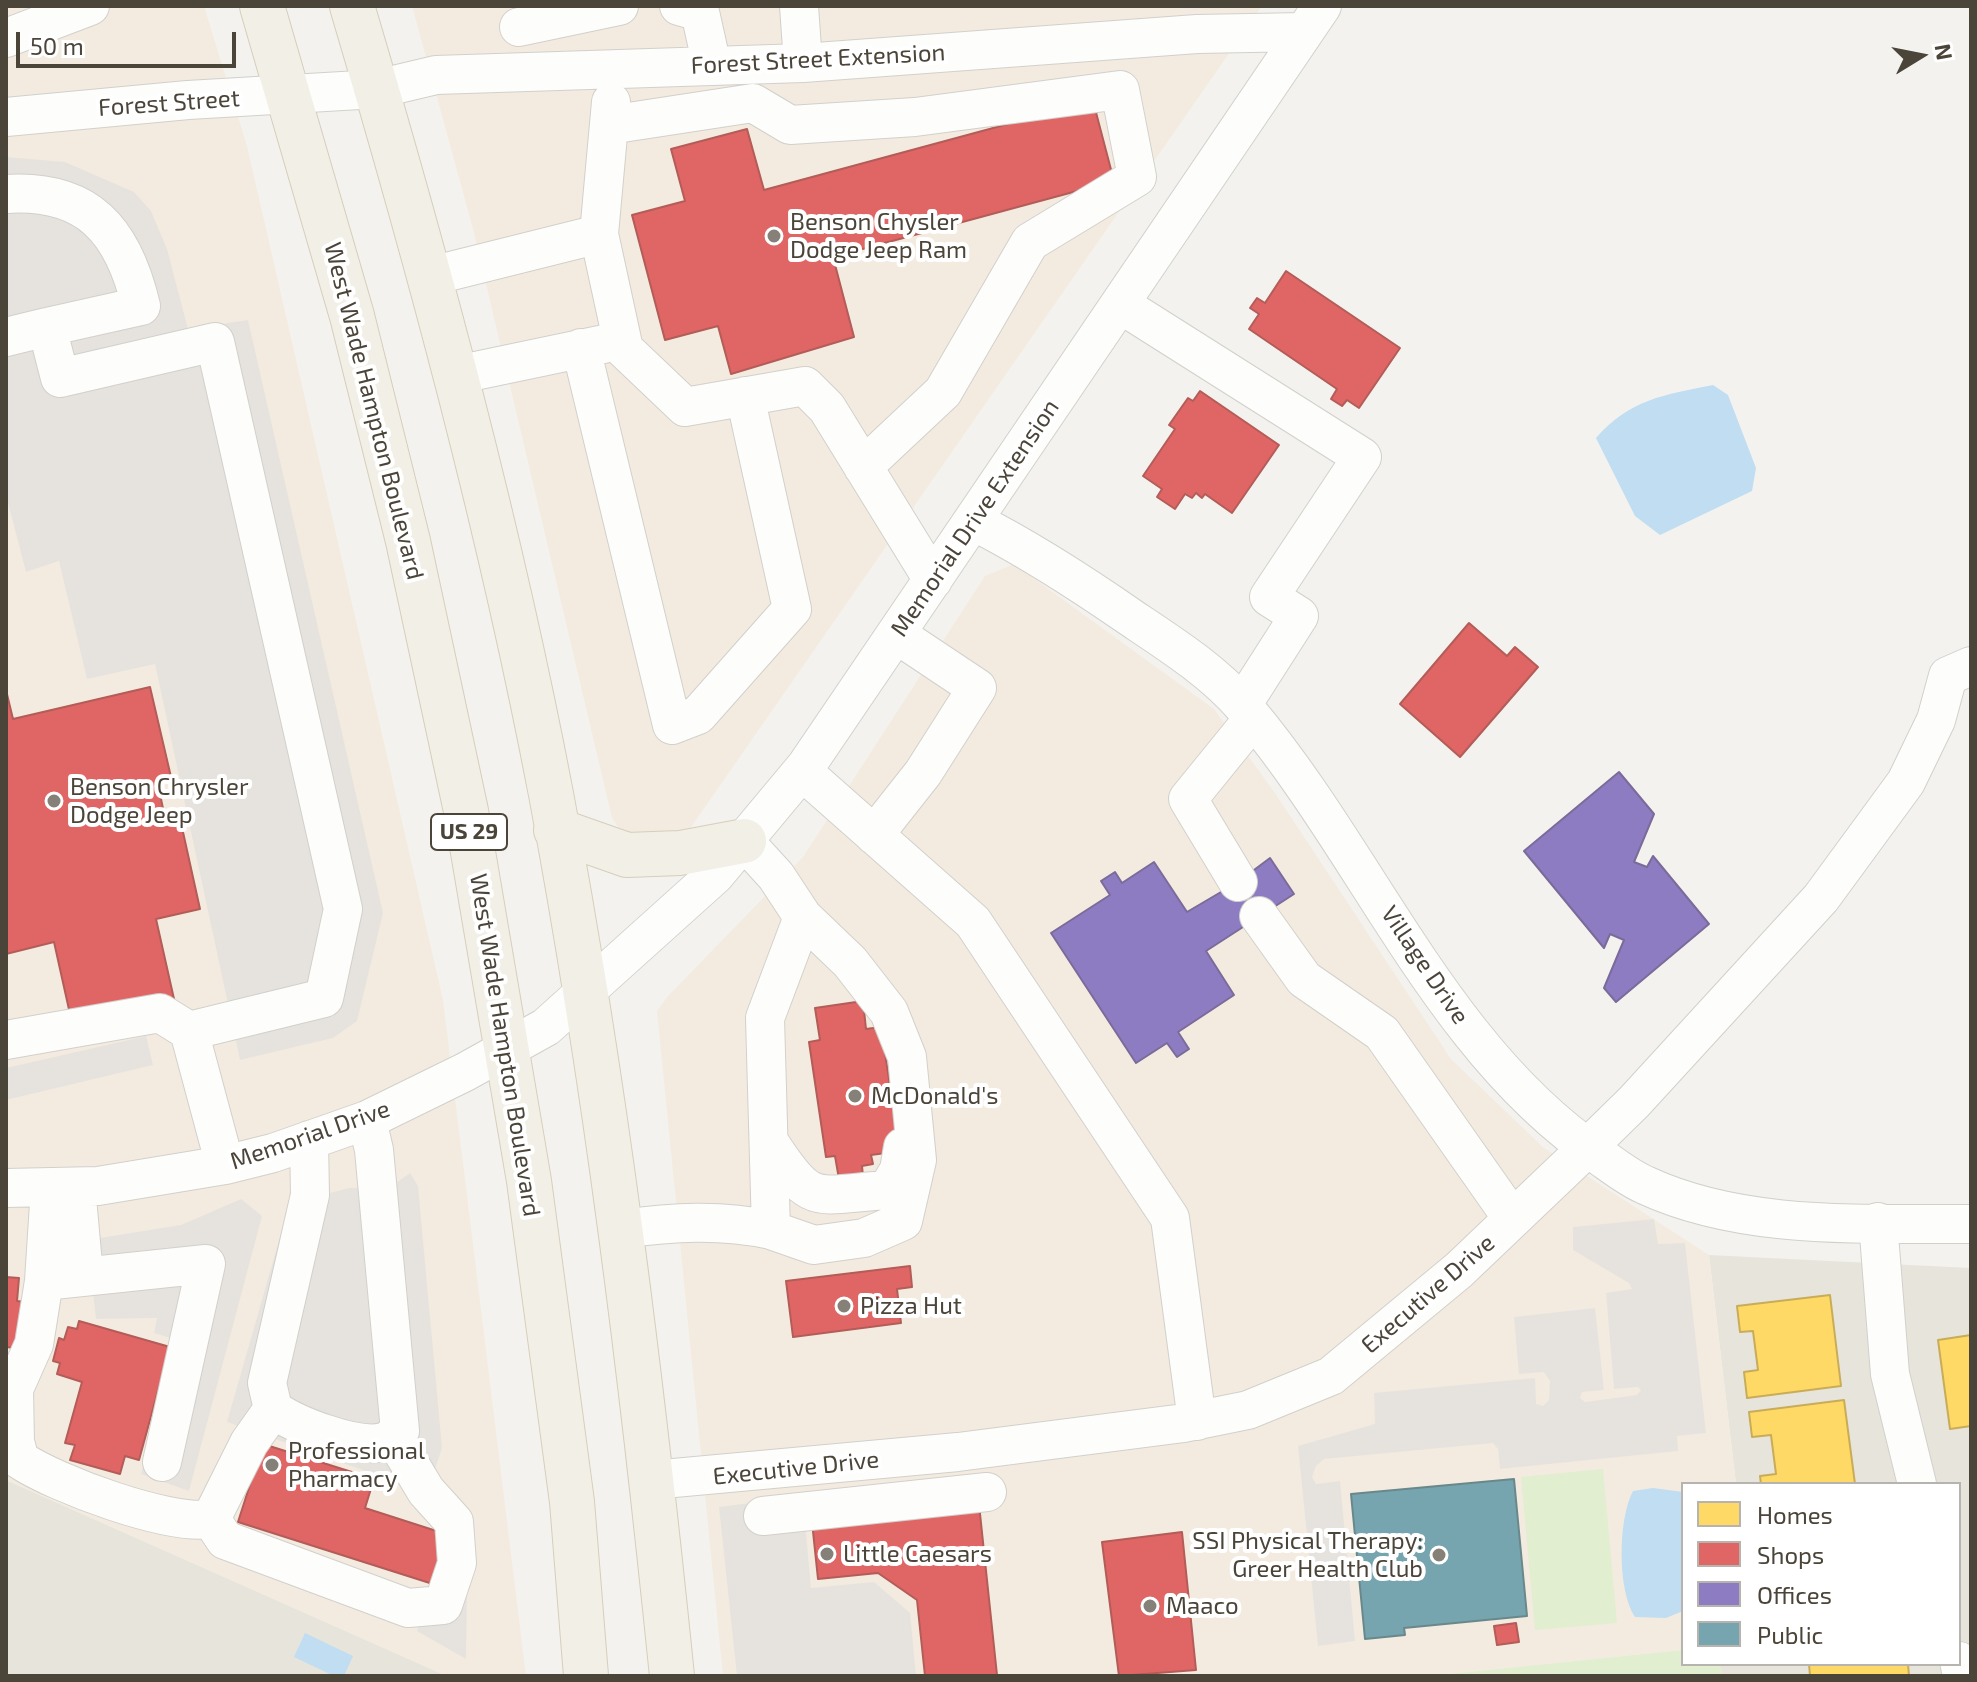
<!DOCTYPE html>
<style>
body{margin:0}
#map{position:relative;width:1977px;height:1682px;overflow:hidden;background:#f4f2ee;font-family:"Exo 2",sans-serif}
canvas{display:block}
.frame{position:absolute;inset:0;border:8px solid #4b4439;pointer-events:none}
.legend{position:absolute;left:1681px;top:1482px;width:280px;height:184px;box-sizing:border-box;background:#fff;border:2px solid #b7b4b0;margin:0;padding:10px 14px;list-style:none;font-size:24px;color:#4b4439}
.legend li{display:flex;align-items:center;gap:16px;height:40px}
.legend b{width:40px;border:2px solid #b7b4b0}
.north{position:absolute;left:1881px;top:16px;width:80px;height:80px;-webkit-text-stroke:6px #fff;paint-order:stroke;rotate:80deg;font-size:22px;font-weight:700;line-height:32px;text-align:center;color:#4b4439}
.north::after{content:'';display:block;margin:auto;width:28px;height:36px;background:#4b4439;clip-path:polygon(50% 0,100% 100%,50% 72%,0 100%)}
.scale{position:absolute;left:16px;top:32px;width:220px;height:36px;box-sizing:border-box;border:4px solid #4b4439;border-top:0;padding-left:10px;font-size:24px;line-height:28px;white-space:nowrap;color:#4b4439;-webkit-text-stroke:6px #fff;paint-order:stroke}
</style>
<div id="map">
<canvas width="1977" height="1682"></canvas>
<div class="frame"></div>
<ul class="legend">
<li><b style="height:22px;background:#ffd966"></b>Homes</li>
<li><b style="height:22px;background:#e06666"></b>Shops</li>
<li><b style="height:22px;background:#8e7cc3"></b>Offices</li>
<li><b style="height:22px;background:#76a5af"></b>Public</li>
</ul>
<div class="north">N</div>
<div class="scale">50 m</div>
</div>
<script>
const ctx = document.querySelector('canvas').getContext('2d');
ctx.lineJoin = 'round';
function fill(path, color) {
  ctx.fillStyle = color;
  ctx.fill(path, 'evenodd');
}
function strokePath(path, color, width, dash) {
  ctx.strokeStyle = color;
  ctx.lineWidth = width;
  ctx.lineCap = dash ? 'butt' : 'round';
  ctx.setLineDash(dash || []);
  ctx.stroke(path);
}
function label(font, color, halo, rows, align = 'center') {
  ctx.font = font + ' "Exo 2",sans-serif';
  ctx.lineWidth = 8;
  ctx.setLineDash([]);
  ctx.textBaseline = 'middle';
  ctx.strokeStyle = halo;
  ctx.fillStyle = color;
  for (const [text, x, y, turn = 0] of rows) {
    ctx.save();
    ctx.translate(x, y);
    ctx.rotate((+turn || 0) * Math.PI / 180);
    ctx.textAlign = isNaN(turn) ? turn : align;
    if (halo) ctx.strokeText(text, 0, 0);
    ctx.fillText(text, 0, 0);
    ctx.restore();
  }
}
fill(new Path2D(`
 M1709 1255 1971 1268V1676H1723L1720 1664H1959V1484H1736Z
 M6 1480 447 1676H6Z`), '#e7e4dc');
fill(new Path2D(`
 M6 6H204L247 146 443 1000 526 1676H447L6 1480Z
 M412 6H1262L689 830 657 839 625 837 612 818 473 229Z
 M1014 564 1214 709 1275 793 1451 1059 1544 1148 1709 1255 1736 1484H1683V1650L1429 1676H723L657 1011 668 996 803 857 985 576Z`), '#f3ebdf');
fill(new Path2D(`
 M1603 1469 1617 1623 1535 1630 1521 1477Z
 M1683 1650V1664H1720L1723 1676H1429Z`), '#e1eecf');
fill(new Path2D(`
 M6 157 65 162 134 192 151 211 167 249 188 329 248 320 383 913 357 1021 333 1038 240 1060 155 664 87 679 59 561 26 572 6 495Z
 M146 1036 153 1065 6 1100V1068Z
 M410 1173 418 1186 442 1448 435 1469 468 1521 466 1659 417 1631 444 1544 419 1490 227 1422 286 1216 299 1201 349 1188 390 1187Z
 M241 1199 262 1216 189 1491 141 1474 177 1340 154 1333 157 1318 96 1319 87 1240 181 1225Z
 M1654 1219 1658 1244 1685 1243 1706 1433 1677 1436 1678 1451 1500 1469 1498 1449 1493 1443 1324 1459 1316 1466 1312 1477 1316 1484 1340 1481 1355 1641 1318 1646 1298 1446 1375 1424 1374 1393 1535 1378 1536 1404 1543 1406 1549 1400 1550 1381 1544 1372 1519 1374 1514 1317 1595 1308 1604 1390 1582 1392 1580 1398 1585 1402 1637 1395 1641 1390 1638 1387 1614 1389 1606 1293 1632 1289 1629 1283 1573 1250V1227Z
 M750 1503 805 1522 811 1588 874 1582 910 1613 916 1676H737L719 1507Z`), '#e6e3df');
fill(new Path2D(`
 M1713 385 1728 395 1756 468 1752 491 1660 535 1635 516 1596 438C1630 399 1664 395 1713 385Z
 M1653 1488 1683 1492V1611L1666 1618 1635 1617C1617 1590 1618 1519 1633 1491Z
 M305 1633 353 1656 344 1676H334L294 1657Z`), '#c0ddf1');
const homes = new Path2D(`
 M1830 1295 1841 1386 1747 1398 1744 1372 1758 1370 1753 1331 1740 1332 1737 1306Z
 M1971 1335V1426L1950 1429 1938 1340Z
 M1844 1400 1855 1484H1761L1760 1476 1776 1474 1771 1435 1752 1437 1749 1412Z
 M1809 1664H1908L1909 1676H1810Z`);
fill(homes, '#ffd966');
strokePath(homes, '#c9ac58', 2);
const shops = new Path2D(`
 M1093 101 1114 181 833 257 854 337 731 374 718 326 665 340 632 215 685 201 671 149 747 129 764 190Z
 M1286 271 1400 348 1359 408 1347 400 1342 406 1331 399 1337 389 1249 329 1259 314 1250 308 1257 298 1265 303Z
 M1200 391 1279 445 1232 513 1205 494 1202 498 1196 493 1192 498 1185 494 1175 509 1157 497 1162 489 1143 476 1175 429 1169 425 1188 398 1193 401Z
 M1469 623 1507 656 1515 647 1538 667 1460 757 1400 704Z
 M150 687 171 777 157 780 165 818 179 814 200 909 156 919 174 999 72 1023 54 942 6 954V690L13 719Z
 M863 1001 866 1029 881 1027 900 1151 871 1155 873 1164 862 1166 863 1176 839 1179 835 1156 826 1157 809 1042 820 1040 815 1008Z
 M910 1266 912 1287 897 1289 901 1323 793 1337 786 1281Z
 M6 1277 19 1278 17 1301 26 1302 22 1349 6 1347Z
 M79 1321 170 1347 139 1460 125 1456 120 1474 70 1460 75 1445 65 1443 82 1382 57 1374 60 1363 53 1361 59 1338 64 1340 68 1327 77 1329Z
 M263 1444 374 1479 365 1508 452 1536 436 1585 238 1522Z
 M979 1504 997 1675 925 1676 917 1600 878 1573 818 1579 812 1522Z
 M1182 1532 1196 1670 1119 1676 1102 1542Z
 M1516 1623 1519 1642 1497 1645 1494 1626Z`);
fill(shops, '#e06666');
strokePath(shops, '#b35c58', 2);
const offices = new Path2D(`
 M1619 772 1654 814 1634 862 1647 867 1653 856 1709 924 1616 1002 1604 988 1624 940 1610 934 1604 948 1524 851Z
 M1270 858 1294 894 1206 951 1234 995 1178 1032 1189 1049 1177 1057 1167 1043 1136 1063 1051 933 1110 895 1101 881 1115 872 1122 883 1154 862 1187 912 1238 882Z`);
fill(offices, '#8e7cc3');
strokePath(offices, '#7a6b9a', 2);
const public = new Path2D(`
 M1514 1479 1527 1616 1404 1628 1405 1635 1365 1639 1351 1494Z`);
fill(public, '#76a5af');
strokePath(public, '#69888c', 2);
const minor = new Path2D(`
 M679 6 700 12 712 66
 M799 6 803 63
 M519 27 619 6
 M6 38 90 6
 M611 102 599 234 624 349 685 407 805 386 827 408 933 580
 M6 117 188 100 377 89 436 75 803 63 1197 34 1304 32
 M609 125 753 103 790 125 915 117 1120 90 1137 177 1030 242 943 392 863 467
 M6 194C88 189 123 230 141 306L47 327
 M431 276 599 234
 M1120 304 1362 457 1269 597 1299 616 1242 705
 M6 337 47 327 60 378 215 342 343 909 324 998 189 1031 160 1013 6 1040
 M581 348 672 725 698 715 792 609 745 396
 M456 375 604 344
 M973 521C1029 549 1081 583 1133 619 1172 645 1214 672 1244 707 1367 851 1441 1050 1601 1157 1615 1167 1629 1178 1645 1185 1744 1231 1864 1223 1971 1224
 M802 771 973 922 1170 1218 1197 1421
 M874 835 923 773 977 688 896 634
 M744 841 776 876 803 917 850 962 889 1012 907 1057 917 1160 903 1221 864 1238 814 1245 771 1230 765 1018 803 917
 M1238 882 1188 799 1253 719
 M1259 916 1304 979 1382 1033 1512 1218
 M189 1031 225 1165
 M309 1140 310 1195 267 1383 273 1409C295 1425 356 1449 384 1442 389 1440 395 1435 400 1431L374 1150 367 1120
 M770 1143C812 1208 814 1195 887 1190L899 1170 903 1147
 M76 1187 84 1276
 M6 1188 98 1186 225 1165 273 1153 367 1120 465 1072 546 1027 715 875 806 766 1322 6
 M1878 1222 1890 1374 1917 1484
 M622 1229C672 1222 721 1219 771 1230
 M44 1281 50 1188
 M273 1409 249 1443 211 1519 225 1540 408 1608 443 1605 457 1563 454 1522 426 1491 393 1436
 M162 1462 206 1264 44 1281 34 1344 14 1389 15 1442 20 1460C56 1484 169 1526 211 1519
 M652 1480 958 1452 1184 1423 1248 1410 1331 1376 1459 1270 1587 1148 1634 1102 1821 898 1906 782 1936 720 1948 676 1971 666
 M763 1516 987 1492
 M1959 1661 1962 1676`);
const major = new Path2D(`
 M262 6 352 316 408 541 466 811 529 1181 572 1502 586 1676
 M352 6C429 266 500 528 551 794 606 1087 642 1380 672 1676
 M556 830 627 855 680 853 744 841`);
strokePath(minor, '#d2d0cb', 40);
strokePath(major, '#d6cebb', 46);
strokePath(minor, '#fdfdfc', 38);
strokePath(major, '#f2efe6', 44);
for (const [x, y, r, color] of [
 [774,236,8,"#868178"],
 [54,801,8,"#868178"],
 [855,1096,8,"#868178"],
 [844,1306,8,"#868178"],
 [272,1465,8,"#868178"],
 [827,1554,8,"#868178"],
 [1439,1555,8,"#868178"],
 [1150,1606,8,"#868178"]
]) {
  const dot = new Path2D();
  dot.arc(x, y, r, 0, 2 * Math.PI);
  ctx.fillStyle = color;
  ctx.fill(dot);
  strokePath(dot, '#fff', 3);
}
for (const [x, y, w] of [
 [469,832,76]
]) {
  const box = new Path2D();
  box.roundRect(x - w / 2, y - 18, w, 36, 6);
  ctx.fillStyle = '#fff';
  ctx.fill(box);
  strokePath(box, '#4b4439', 2);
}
label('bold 22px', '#4b4439', null, [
 ["US 29",469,832]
]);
label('24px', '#4b4439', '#fff', [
 ["Forest Street Extension",818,59,-3],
 ["Forest Street",169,103,-4],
 ["West Wade Hampton Boulevard",374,411,76],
 ["Memorial Drive Extension",975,518,-56],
 ["Village Drive",1425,965,56],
 ["West Wade Hampton Boulevard",505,1045,81],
 ["Memorial Drive",310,1135,-19],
 ["Executive Drive",1428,1294,-41],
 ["Executive Drive",796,1468,-6]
]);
label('24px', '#4b4439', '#fff', [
 ["Benson Chysler",790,222],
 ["Dodge Jeep Ram",790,250],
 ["Benson Chrysler",70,787],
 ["Dodge Jeep",70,815],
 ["McDonald's",871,1096],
 ["Pizza Hut",860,1306],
 ["Professional",288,1451],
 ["Pharmacy",288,1479],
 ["SSI Physical Therapy:",1423,1541,"right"],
 ["Greer Health Club",1423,1569,"right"],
 ["Little Caesars",843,1554],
 ["Maaco",1166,1606]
], 'left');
</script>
